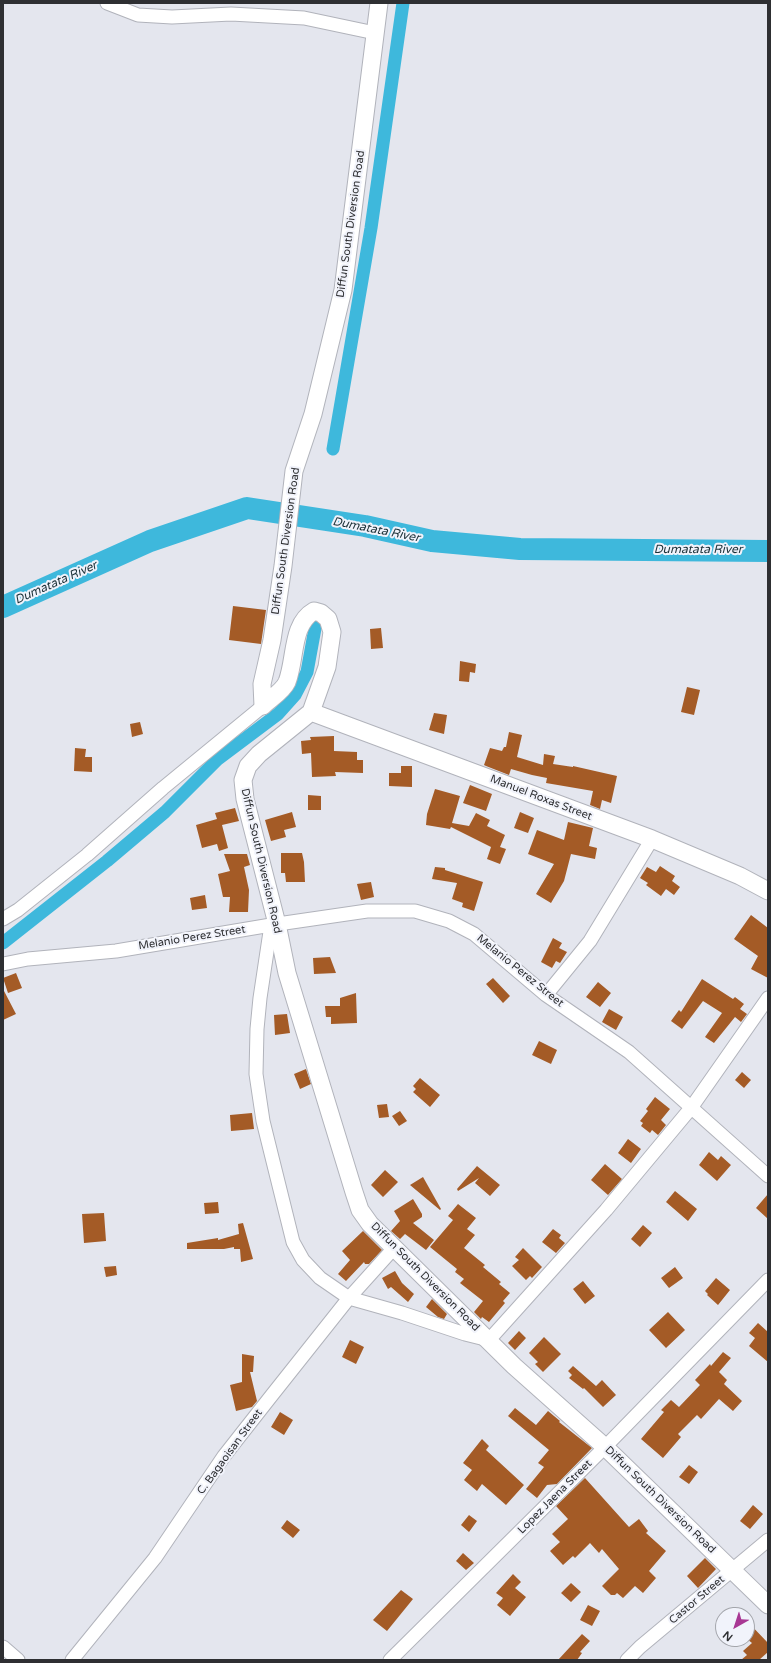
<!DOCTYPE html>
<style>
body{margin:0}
#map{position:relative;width:771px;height:1663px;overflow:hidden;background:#e4e6ee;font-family:"Varela Round",sans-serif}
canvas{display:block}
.frame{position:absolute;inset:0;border:4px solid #2e2f32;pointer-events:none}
.north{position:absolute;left:715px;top:1607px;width:40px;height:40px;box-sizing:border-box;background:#f1f3fb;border:1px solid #a3a5ab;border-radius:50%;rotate:219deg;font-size:11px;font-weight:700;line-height:16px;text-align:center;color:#2e2f32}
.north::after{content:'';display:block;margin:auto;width:14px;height:18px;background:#a83794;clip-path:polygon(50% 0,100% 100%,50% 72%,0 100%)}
</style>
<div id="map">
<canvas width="771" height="1663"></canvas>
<div class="frame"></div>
<div class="north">N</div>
</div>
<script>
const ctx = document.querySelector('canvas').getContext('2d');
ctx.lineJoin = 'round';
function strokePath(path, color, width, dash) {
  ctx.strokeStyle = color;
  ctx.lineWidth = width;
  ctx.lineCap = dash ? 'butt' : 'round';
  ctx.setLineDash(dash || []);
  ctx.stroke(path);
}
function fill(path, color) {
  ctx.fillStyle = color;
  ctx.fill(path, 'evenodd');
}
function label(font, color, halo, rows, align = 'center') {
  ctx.font = font + ' "Varela Round",sans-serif';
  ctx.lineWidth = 4;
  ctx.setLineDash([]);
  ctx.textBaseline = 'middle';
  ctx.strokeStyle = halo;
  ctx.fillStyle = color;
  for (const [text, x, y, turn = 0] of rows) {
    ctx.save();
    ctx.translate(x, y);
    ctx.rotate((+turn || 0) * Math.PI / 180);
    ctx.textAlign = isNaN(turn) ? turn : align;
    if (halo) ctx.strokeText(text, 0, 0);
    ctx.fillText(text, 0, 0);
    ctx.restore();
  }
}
strokePath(new Path2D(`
 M333 449 371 228 403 3
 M3 943 107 861 165 812 218 759 278 714 295 695 307 672 316 623`), '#3eb8dc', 13);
strokePath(new Path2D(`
 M3 607 150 541 247 508 365 526 432 541 520 549 768 551`), '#3eb8dc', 22);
fill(new Path2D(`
 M233 606 266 610 261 644 229 640Z
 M381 628 383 648 371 649 370 629Z
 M460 661 476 664 475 673 470 672 469 682 459 681Z
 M687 687 700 690 694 715 681 712Z
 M434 713 447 715 444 734 429 730Z
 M140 722 143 734 132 737 130 724Z
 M509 732 522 735 517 757 543 765 544 754 555 756 553 764 573 767V766L617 776 611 803 602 800 600 809 590 805 593 791 546 783 547 778 532 775 511 769 509 775 486 766 484 765 490 748 502 751 504 747H506Z
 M334 736V751L357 752V760H363V773L335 772 336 776 312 777 311 753 302 754 301 741 311 740 310 737Z
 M75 748 86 749 85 757H92V772L74 771Z
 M401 766H412V787L389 786V773H401Z
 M470 785 492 794 486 811 463 803Z
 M435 789 460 796 452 823 469 826 476 813 490 820 487 826 505 835 500 847 506 849 500 864 487 859 491 847 451 827 450 829 426 825 427 814Z
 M308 795 321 796V810H308Z
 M235 808 239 821 222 825 228 848 219 851 217 844 202 848 196 825 217 819 215 813Z
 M292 812 296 827 284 830 286 837 271 841 265 820Z
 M520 812 534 818 528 833 514 828Z
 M568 822 593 828 589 846 597 848 595 859 571 854 564 881 551 903 536 894 554 864 528 854 537 830 564 840Z
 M281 853H302L304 862 305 882H286L285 873H281Z
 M224 854H247L250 865 244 867 249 890 248 912H229L230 897H223L218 874 230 871Z
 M660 866 675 876 672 881 680 887 674 895 666 889 661 896 646 885 648 883 640 878 647 867 656 872Z
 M435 867 445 868V870L483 882 474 911 462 907 463 903 452 899 457 883 432 879Z
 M371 882 374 897 361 900 357 884Z
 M205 895 207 908 192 910 190 898Z
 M751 915 768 928V978L751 969 758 956 734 939Z
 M553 938 562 943 559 948 567 952 560 963 556 961 552 968 541 962Z
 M330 957 336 973 314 974 313 958Z
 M16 973 22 988 8 993 3 978Z
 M493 978 510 996 503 1003 486 984Z
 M702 979 733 999 735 997 744 1004 740 1009 747 1014 741 1022 735 1017 714 1043 705 1037 722 1013 703 1001 682 1029 671 1021 679 1010 681 1012Z
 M598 982 611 993 600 1007 586 997Z
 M3 989 16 1014 3 1020Z
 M356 993 357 1023 331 1024V1017H326L325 1006H340V998Z
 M609 1009 623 1017 616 1030 602 1022Z
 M287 1014 290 1033 275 1035 274 1015Z
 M539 1041 557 1050 551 1064 532 1055Z
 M306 1069 311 1084 300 1089 294 1074Z
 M742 1072 751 1080 744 1088 735 1080Z
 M420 1078 440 1095 430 1107 413 1092 416 1089 413 1086Z
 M655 1097 670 1109 661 1120 666 1125 658 1135 652 1130 650 1133 641 1126 643 1123 640 1121 648 1111 646 1109Z
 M387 1104 389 1117 379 1118 377 1105Z
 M400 1111 407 1121 399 1126 392 1116Z
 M252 1113 254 1129 231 1131 230 1115Z
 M628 1139 641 1149 631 1163 618 1153Z
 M709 1152 718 1160 721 1156 731 1165 717 1181 699 1165Z
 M605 1164 622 1179 608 1195 591 1180Z
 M477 1166 500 1185 490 1196 475 1183 479 1178 458 1191 457 1189Z
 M385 1170 398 1182 383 1197 371 1185Z
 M423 1177 441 1209 440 1210 410 1185Z
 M675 1191 697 1209 688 1221 666 1202Z
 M768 1194V1219L756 1208Z
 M413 1199 422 1214V1217L413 1223 434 1240 426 1250 405 1234 400 1239 391 1231 400 1221 394 1211Z
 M218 1202 219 1213 205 1214 204 1203Z
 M458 1204 476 1218 467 1229 475 1235 464 1248 485 1265 483 1267 501 1282 499 1284 510 1293 503 1301 505 1303 489 1322 482 1317 481 1319 474 1312 483 1301 460 1283 464 1279 455 1272 457 1269 430 1247 453 1220 448 1216Z
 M104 1213 106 1241 84 1243 82 1214Z
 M243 1223 253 1259 241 1262 240 1249H234V1247L224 1249H187V1243L218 1238V1240L239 1234 238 1224Z
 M643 1225 652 1233 640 1247 631 1239Z
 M553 1229 561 1235 559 1238 565 1243 556 1253 542 1242Z
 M363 1231 382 1250 369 1264H365L364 1262 346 1281 338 1274 350 1260 342 1251Z
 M523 1248 542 1267 532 1278 530 1276 526 1280 512 1266 519 1260 515 1257Z
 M116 1266 117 1275 106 1277 104 1267Z
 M675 1267 683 1278 669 1288 661 1278Z
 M395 1271 402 1283 414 1294 408 1302 391 1287 388 1289 382 1278Z
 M716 1278 730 1290 718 1305 707 1295 708 1294 705 1291Z
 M583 1281 595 1296 585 1304 573 1289Z
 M432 1299 447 1314 444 1319 438 1317 426 1307Z
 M668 1312 685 1330 666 1348 649 1330Z
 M758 1323 768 1332V1362L749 1346 755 1338 749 1333Z
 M519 1331 526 1338 515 1350 508 1343Z
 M544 1337 561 1354 543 1372 535 1364 538 1362 529 1353Z
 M350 1340 364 1347 356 1364 342 1357Z
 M723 1352 731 1358 719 1372 727 1380 724 1384 742 1401 733 1411 719 1399 701 1419 697 1415 678 1434 681 1437 663 1458 641 1439 664 1412 661 1410 671 1400 679 1407 700 1385 695 1380 710 1364 711 1366Z
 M242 1354 254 1356 253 1372H250L257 1401 252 1407 236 1411 230 1385 242 1382Z
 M573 1366 596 1386 602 1380 616 1395 603 1407 584 1388 583 1389 569 1378 572 1375 568 1371Z
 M515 1408 536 1425 548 1411 560 1421 559 1422 592 1448 557 1484 547 1485 537 1498 526 1489 544 1467 538 1463 549 1450 508 1416Z
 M280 1412 293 1420 284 1435 271 1427Z
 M482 1439 489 1446 486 1450 524 1485 506 1505 482 1484 477 1491 464 1480 472 1470 463 1463Z
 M689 1465 698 1472 689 1484 679 1477Z
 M585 1478 629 1527 639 1519 648 1531 646 1533 666 1551 649 1571 656 1578 643 1593 635 1586 623 1598 617 1593 615 1595H611L602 1586 619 1569 602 1549 599 1553 590 1543 575 1558 573 1556 563 1565 550 1551 560 1542 552 1534 568 1519 556 1506Z
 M753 1505 763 1514 750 1529 740 1521Z
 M469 1515 477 1521 469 1532 461 1525Z
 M287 1520 300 1530 293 1538 281 1528Z
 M463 1553 474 1563 466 1570 456 1561Z
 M705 1558 716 1569 698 1588 687 1576Z
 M513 1574 521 1582 515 1588 526 1597 510 1616 497 1605 503 1598 496 1593Z
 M571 1583 581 1592 571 1602 561 1593Z
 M401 1590 413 1599 387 1631 373 1620Z
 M588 1605 600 1611 592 1626 580 1620Z
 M747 1621 768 1643V1652L759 1660H741L747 1655 743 1651 752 1643 747 1639Z
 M582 1634 590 1641 580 1652 582 1653 577 1660H558Z`), '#a45b26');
const minor = new Path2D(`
 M107 3 138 15 172 17 231 14 304 18 375 33
 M3 919 18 910 87 855 163 788 263 706
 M271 925 260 998 257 1029 256 1074 263 1121 293 1242 303 1260 320 1278 349 1298 402 1313 465 1334 489 1340 606 1210 691 1108 768 998
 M3 964 28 959 116 951 271 925 367 911H415L449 921 474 934 546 995 629 1052 768 1176
 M546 995 590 941 652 839
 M3 1647 18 1660
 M72 1660 155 1558 224 1456 272 1395 349 1298 394 1248
 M390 1660 605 1447 768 1280
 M627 1660 640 1647 768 1540`);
const tertiary = new Path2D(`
 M379 3 343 290 313 414 294 471 283 566 272 640 262 684 263 706C270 699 283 691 287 682 296 659 291 624 314 611L321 613 328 619 332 632 327 667 311 712 259 754 248 766 243 780 245 799 277 924 287 973 354 1192 360 1210 370 1224 514 1366 605 1447 768 1605
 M311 712 652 839 740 876 768 891`);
strokePath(minor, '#b1b3bb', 15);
strokePath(tertiary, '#b1b3bb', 19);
strokePath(minor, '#fff', 13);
strokePath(tertiary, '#fff', 17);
label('11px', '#2e2f32', '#f1f3fb', [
 ["Diffun South Diversion Road",351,224,-82],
 ["Diffun South Diversion Road",286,541,-82],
 ["Manuel Roxas Street",541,798,21],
 ["Diffun South Diversion Road",261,861,77],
 ["Melanio Perez Street",192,938,-9],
 ["Melanio Perez Street",520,971,39],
 ["Diffun South Diversion Road",425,1277,45],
 ["C. Bagaoisan Street",230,1452,-54],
 ["Lopez Jaena Street",555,1497,-45],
 ["Diffun South Diversion Road",660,1500,44],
 ["Castor Street",697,1600,-40]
]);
label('italic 12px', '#1a2f36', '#f1f3fb', [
 ["Dumatata River",376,530,11],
 ["Dumatata River",698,550],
 ["Dumatata River",56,583,-24]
]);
</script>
